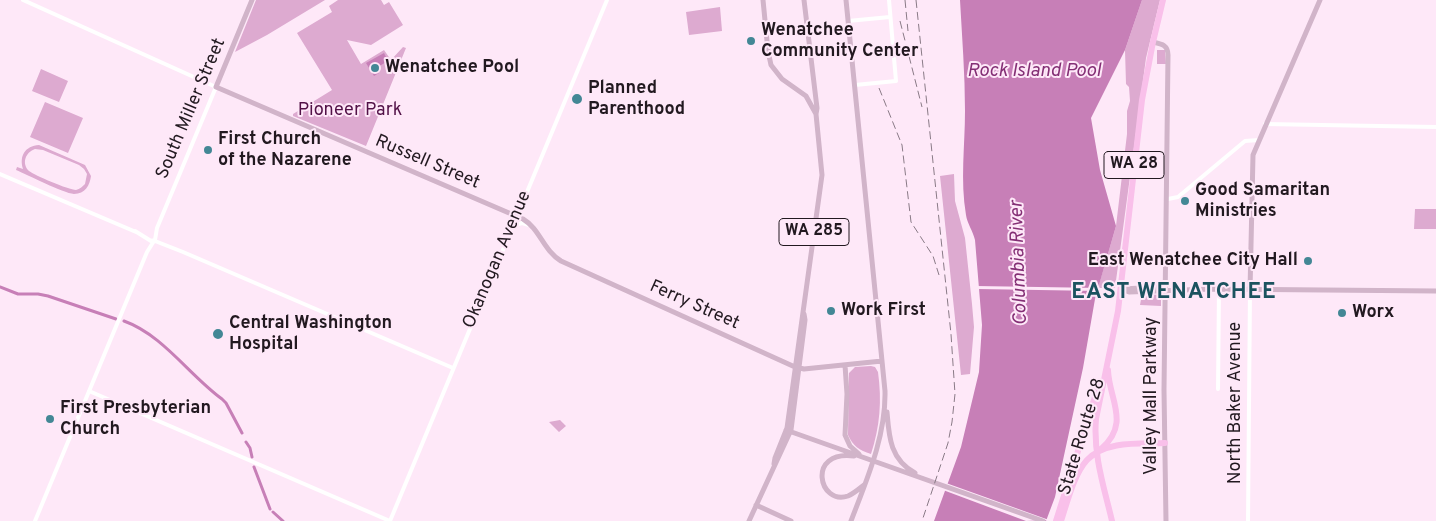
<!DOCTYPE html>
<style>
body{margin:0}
canvas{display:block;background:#fee8f8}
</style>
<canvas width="1436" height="521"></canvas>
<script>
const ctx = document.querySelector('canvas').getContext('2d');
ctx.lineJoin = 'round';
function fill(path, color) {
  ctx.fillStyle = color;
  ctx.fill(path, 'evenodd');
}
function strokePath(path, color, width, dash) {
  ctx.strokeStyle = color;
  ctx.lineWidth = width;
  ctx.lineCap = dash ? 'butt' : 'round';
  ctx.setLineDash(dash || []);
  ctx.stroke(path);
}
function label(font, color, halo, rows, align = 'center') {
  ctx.font = font + ' Overpass,sans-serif';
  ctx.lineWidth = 4;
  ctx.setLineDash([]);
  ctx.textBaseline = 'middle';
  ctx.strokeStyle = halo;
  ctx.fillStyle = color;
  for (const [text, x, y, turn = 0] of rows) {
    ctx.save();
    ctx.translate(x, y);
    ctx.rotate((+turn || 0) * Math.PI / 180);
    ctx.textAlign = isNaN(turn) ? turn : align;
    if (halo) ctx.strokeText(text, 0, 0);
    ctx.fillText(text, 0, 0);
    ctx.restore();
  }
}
fill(new Path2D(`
 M256 0H325L267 35 235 52Z
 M338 0H381L384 5 389 2 403 25 371 45 347 40 361 64 384 50 391 60 403 47 406 48 366 146 293 116V114L332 90 297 33 332 12 329 6Z
 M1142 0H1160L1146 58 1115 288H1098L1116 226 1127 134V111L1130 101 1129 87 1126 84 1125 50Z
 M720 7 722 31 689 35 686 12Z
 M1157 50H1165L1166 64H1157Z
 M41 69 68 81 59 102 32 91Z
 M45 102 83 118 68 153 30 137Z
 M39 145 85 165 91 176C90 185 85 194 74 194 63 193 28 175 16 170L17 167 23 169C19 156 25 146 39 145ZM35 149 43 150 79 165 84 169 87 174 85 184C82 187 80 189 76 190 69 190 34 175 29 171 21 163 26 152 35 149Z
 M954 174 955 201 965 238 972 304 974 327 970 374 961 375 940 176Z
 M1415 209H1436V229H1414Z
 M1142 294 1161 295V306L1140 305Z
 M871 366 875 367 878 372C882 401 880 426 871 454 859 450 853 446 848 435L849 373 855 367Z
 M560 420 566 426 559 432 549 422Z`), '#ddaad0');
fill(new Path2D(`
 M960 0H1142L1125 50 1091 118 1100 170 1116 226 1095 299 1083 368 1055 497 1046 521H934L961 447 979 372 982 325 975 240C973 231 967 223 966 215 960 180 965 146 965 111 965 74 962 37 960 0Z
 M384 53 388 61 376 68 379 73 374 76 366 63Z`), '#c77fb7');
fill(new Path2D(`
 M976 286 1101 288 1100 291 977 289Z
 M946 483 1049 520 1026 521 943 490Z`), '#fee8f8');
strokePath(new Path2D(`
 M0 287 18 294H38L48 296 116 319
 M124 321C163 335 189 375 222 399L226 403 242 433
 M246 442 250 448 252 457
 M254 467 270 509
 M273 512 283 521`), '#c77fb7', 3);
strokePath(new Path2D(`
 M23 0 216 87 157 228 155 240 151 241 135 231
 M848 21 890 17
 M855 85 896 81 889 0
 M1265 124 1436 127
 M0 174 136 232
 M1168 199 1178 197 1245 141 1259 140
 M512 226 522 223 529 225
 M155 241 183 252 453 368
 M1218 389 1219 290
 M89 391 390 521
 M35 521 147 252 154 241
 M390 521 607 0
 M1248 521 1250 290`), '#fff', 4);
strokePath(new Path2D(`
 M252 0 216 87 523 219C540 229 543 250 561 261L795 367 804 369 882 361
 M763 0 768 51 771 65 782 79 806 96 816 114
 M846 0 885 391C886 436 867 479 851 521
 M1153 42C1162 44 1168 45 1168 55L1164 390 1166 521
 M1121 289 1129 292 1211 289 1436 291
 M1122 289 1161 287 1166 290
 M1250 290 1253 155 1320 0
 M845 365 847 394 845 435 850 446 859 454
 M887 412C889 437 890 459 915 473
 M786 430 1043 521
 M854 456C806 450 819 506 848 496 853 494 859 489 864 485
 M774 464 775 458 787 428 822 175 816 114 817 108 804 0
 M756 505 791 521
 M749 521 791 430 805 320 804 314`), '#d1b4c9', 5);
strokePath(new Path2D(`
 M1101 449C1131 423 1109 400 1108 370
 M1056 521 1100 381
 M1061 521C1067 503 1074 474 1087 460 1106 440 1140 444 1165 443
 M1112 521C1104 487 1093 455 1096 419L1118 311 1142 100 1153 42 1163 0`), '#f9c0ea', 6);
strokePath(new Path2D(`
 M905 0 908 31
 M916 0 951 334 955 394 952 422 948 443 922 521
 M900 21 922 107
 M879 88 902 145 911 222 933 256 939 275`), '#897a86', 1, [8, 4]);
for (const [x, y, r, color] of [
 [751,41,5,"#438795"],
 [375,68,5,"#438795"],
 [577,99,6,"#438795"],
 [208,150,5,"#438795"],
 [1185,201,5,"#438795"],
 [1308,261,5,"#438795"],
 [831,311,5,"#438795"],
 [1342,313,5,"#438795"],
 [218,334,6,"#438795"],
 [50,419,5,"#438795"]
]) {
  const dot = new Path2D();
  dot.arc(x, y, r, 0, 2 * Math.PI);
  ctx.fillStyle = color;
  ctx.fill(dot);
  strokePath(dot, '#fee8f8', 2);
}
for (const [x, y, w] of [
 [1134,165,60],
 [814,232,70]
]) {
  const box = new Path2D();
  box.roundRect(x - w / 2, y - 13.5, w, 27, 4);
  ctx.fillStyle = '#fee8f8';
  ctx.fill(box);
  strokePath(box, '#221920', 1);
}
label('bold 16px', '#221920', null, [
 ["WA 28",1134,165],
 ["WA 285",814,232]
]);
label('bold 18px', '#221920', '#fee8f8', [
 ["Wenatchee",761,31],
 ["Community Center",761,52],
 ["Wenatchee Pool",385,68],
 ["Planned",588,89],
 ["Parenthood",588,110],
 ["First Church",218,140],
 ["of the Nazarene",218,161],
 ["Good Samaritan",1195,191],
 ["Ministries",1195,212],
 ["East Wenatchee City Hall",1298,261,"right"],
 ["Work First",841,311],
 ["Worx",1352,313],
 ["Central Washington",229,324],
 ["Hospital",229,345],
 ["First Presbyterian",60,409],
 ["Church",60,430]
], 'left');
label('18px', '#221920', '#fee8f8', [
 ["South Miller Street",192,109,-67],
 ["Russell Street",427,163,23],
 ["Okanogan Avenue",498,260,-67],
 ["Ferry Street",694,306,24],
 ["Valley Mall Parkway",1152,396,-90],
 ["North Baker Avenue",1236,403,-90],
 ["State Route 28",1083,437,-73]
]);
label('18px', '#521147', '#fee8f8', [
 ["Pioneer Park",350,111]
]);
label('italic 19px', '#842f75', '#fee8f8', [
 ["Rock Island Pool",1034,72],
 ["Columbia River",1020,263,-92]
]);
ctx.letterSpacing = '1px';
label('bold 22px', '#1b535f', '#fee8f8', [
 ["EAST WENATCHEE",1174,294]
]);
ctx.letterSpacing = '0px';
</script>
